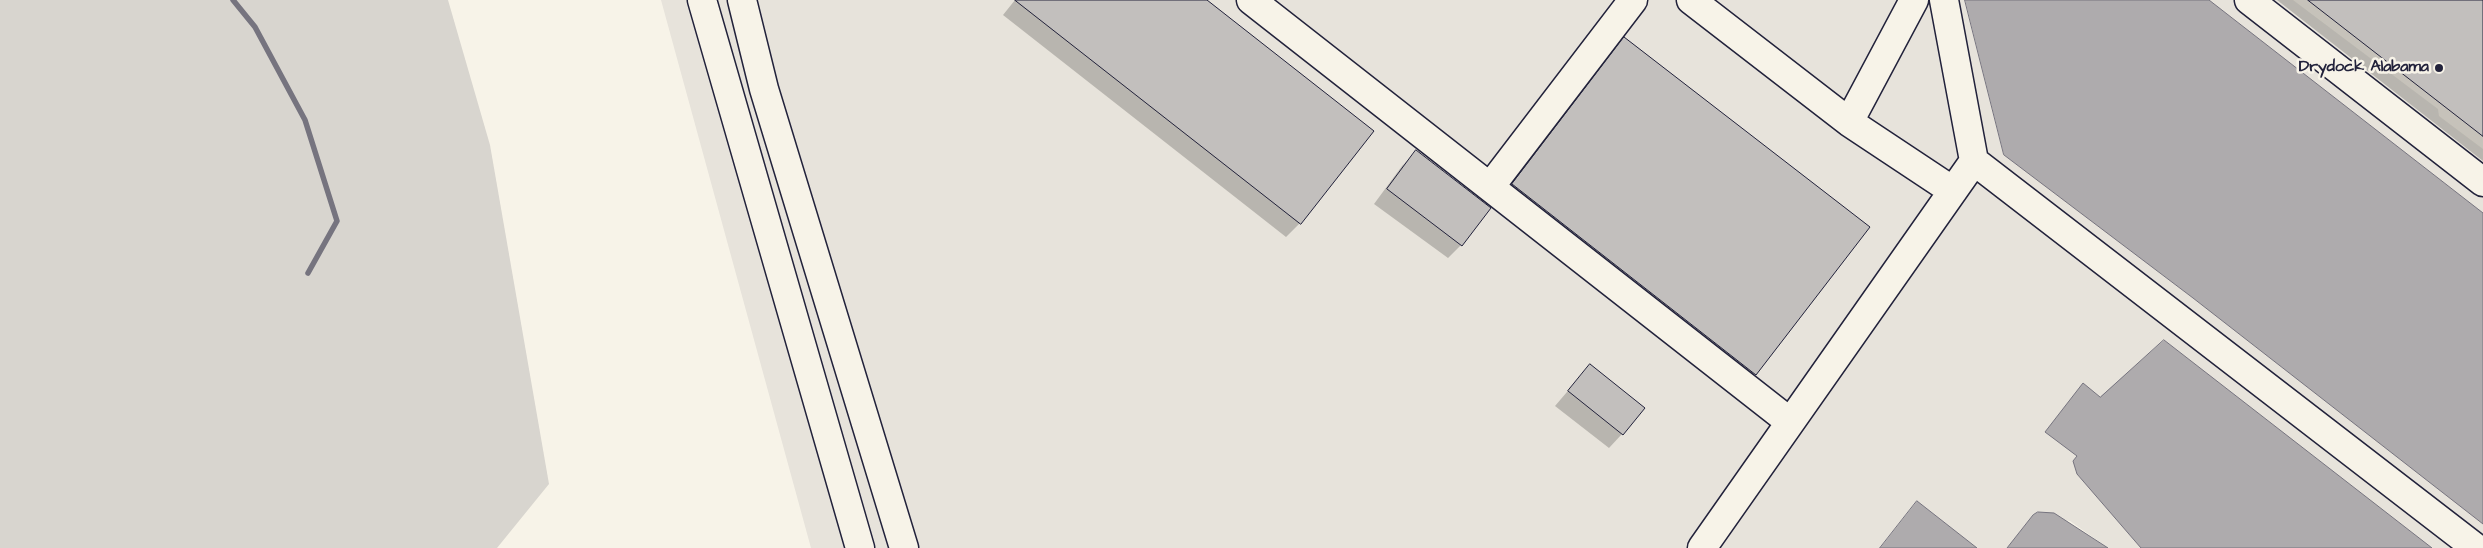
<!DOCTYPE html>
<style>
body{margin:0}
canvas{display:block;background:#f7f3e8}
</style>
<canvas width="2483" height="548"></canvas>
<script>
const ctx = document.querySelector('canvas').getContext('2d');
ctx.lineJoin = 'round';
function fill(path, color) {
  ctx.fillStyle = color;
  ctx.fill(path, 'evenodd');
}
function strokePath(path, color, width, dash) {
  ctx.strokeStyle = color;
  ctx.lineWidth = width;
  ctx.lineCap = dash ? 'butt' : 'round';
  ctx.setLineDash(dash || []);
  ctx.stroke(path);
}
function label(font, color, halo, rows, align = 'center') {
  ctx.font = font + ' "Architects Daughter",sans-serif';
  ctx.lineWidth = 5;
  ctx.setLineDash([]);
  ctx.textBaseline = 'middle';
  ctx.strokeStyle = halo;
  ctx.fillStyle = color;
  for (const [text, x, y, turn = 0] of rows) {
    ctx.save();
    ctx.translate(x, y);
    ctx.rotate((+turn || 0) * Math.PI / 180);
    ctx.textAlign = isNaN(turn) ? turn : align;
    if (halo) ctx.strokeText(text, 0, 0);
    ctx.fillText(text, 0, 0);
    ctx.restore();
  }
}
fill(new Path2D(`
 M661 0H1965L2004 155 2193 298 2483 524V548H2432L2164 340 2100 397 2083 384 2077 474 2141 548H2108L2070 521 2033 515 2007 548H1977L1917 501 1880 548H811Z
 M2209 0H2293L2438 109 2439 116 2483 149V213Z`), '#e7e3db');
fill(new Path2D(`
 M0 0H448L490 145 549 484 497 548H0Z`), '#d8d5cf');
const water = new Path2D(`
 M1965 0H2209L2483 213V524L2193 298 2004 155Z
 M2164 340 2432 548H2141L2077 474 2073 461 2077 456 2045 432 2083 383 2100 397Z
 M1917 501 1977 548H1880Z
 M2038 512 2054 513 2108 548H2007L2033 515Z`);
fill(water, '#aeabad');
strokePath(water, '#76747f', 1);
fill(new Path2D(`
 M1015 0H1205L1300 223 1286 237 1003 15Z
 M2277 0H2483V161Z
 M1625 38 1869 227 1755 374 1741 388 1499 199 1611 52Z
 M1416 152 1461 245 1448 258 1374 204 1402 166Z
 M1590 365 1622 434 1609 448 1555 406Z`), '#0003');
strokePath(new Path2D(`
 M233 0 255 27 305 120 337 221 308 273`), '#76747f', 5.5);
const building = new Path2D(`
 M1015 0H1207L1374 131 1301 224Z
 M2308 0H2483V136Z
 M1624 37 1870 227 1756 375 1512 184Z
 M1416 150 1491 208 1462 246 1387 189Z
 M1590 364 1645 408 1623 435 1568 391Z`);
fill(building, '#c2bfbd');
strokePath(building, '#22223b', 1);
const minor = new Path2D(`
 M702 0 860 548
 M742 0 764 89 904 548
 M1251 0 1790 422
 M1691 0 1849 122 1953 191
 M1944 0 1974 161 2476 548
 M2249 0 2483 182
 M1849 122 1914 0
 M1490 187 1633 0
 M1702 548 1974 161`);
strokePath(minor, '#22223b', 31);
strokePath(minor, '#f7f3e8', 28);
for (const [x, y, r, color] of [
 [2439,68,5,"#22223b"]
]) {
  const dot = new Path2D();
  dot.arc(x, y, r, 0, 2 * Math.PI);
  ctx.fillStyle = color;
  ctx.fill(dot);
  strokePath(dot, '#f7f3e8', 2);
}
label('bold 16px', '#22223b', '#f7f3e8', [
 ["Drydock Alabama",2429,68]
], 'right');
</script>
